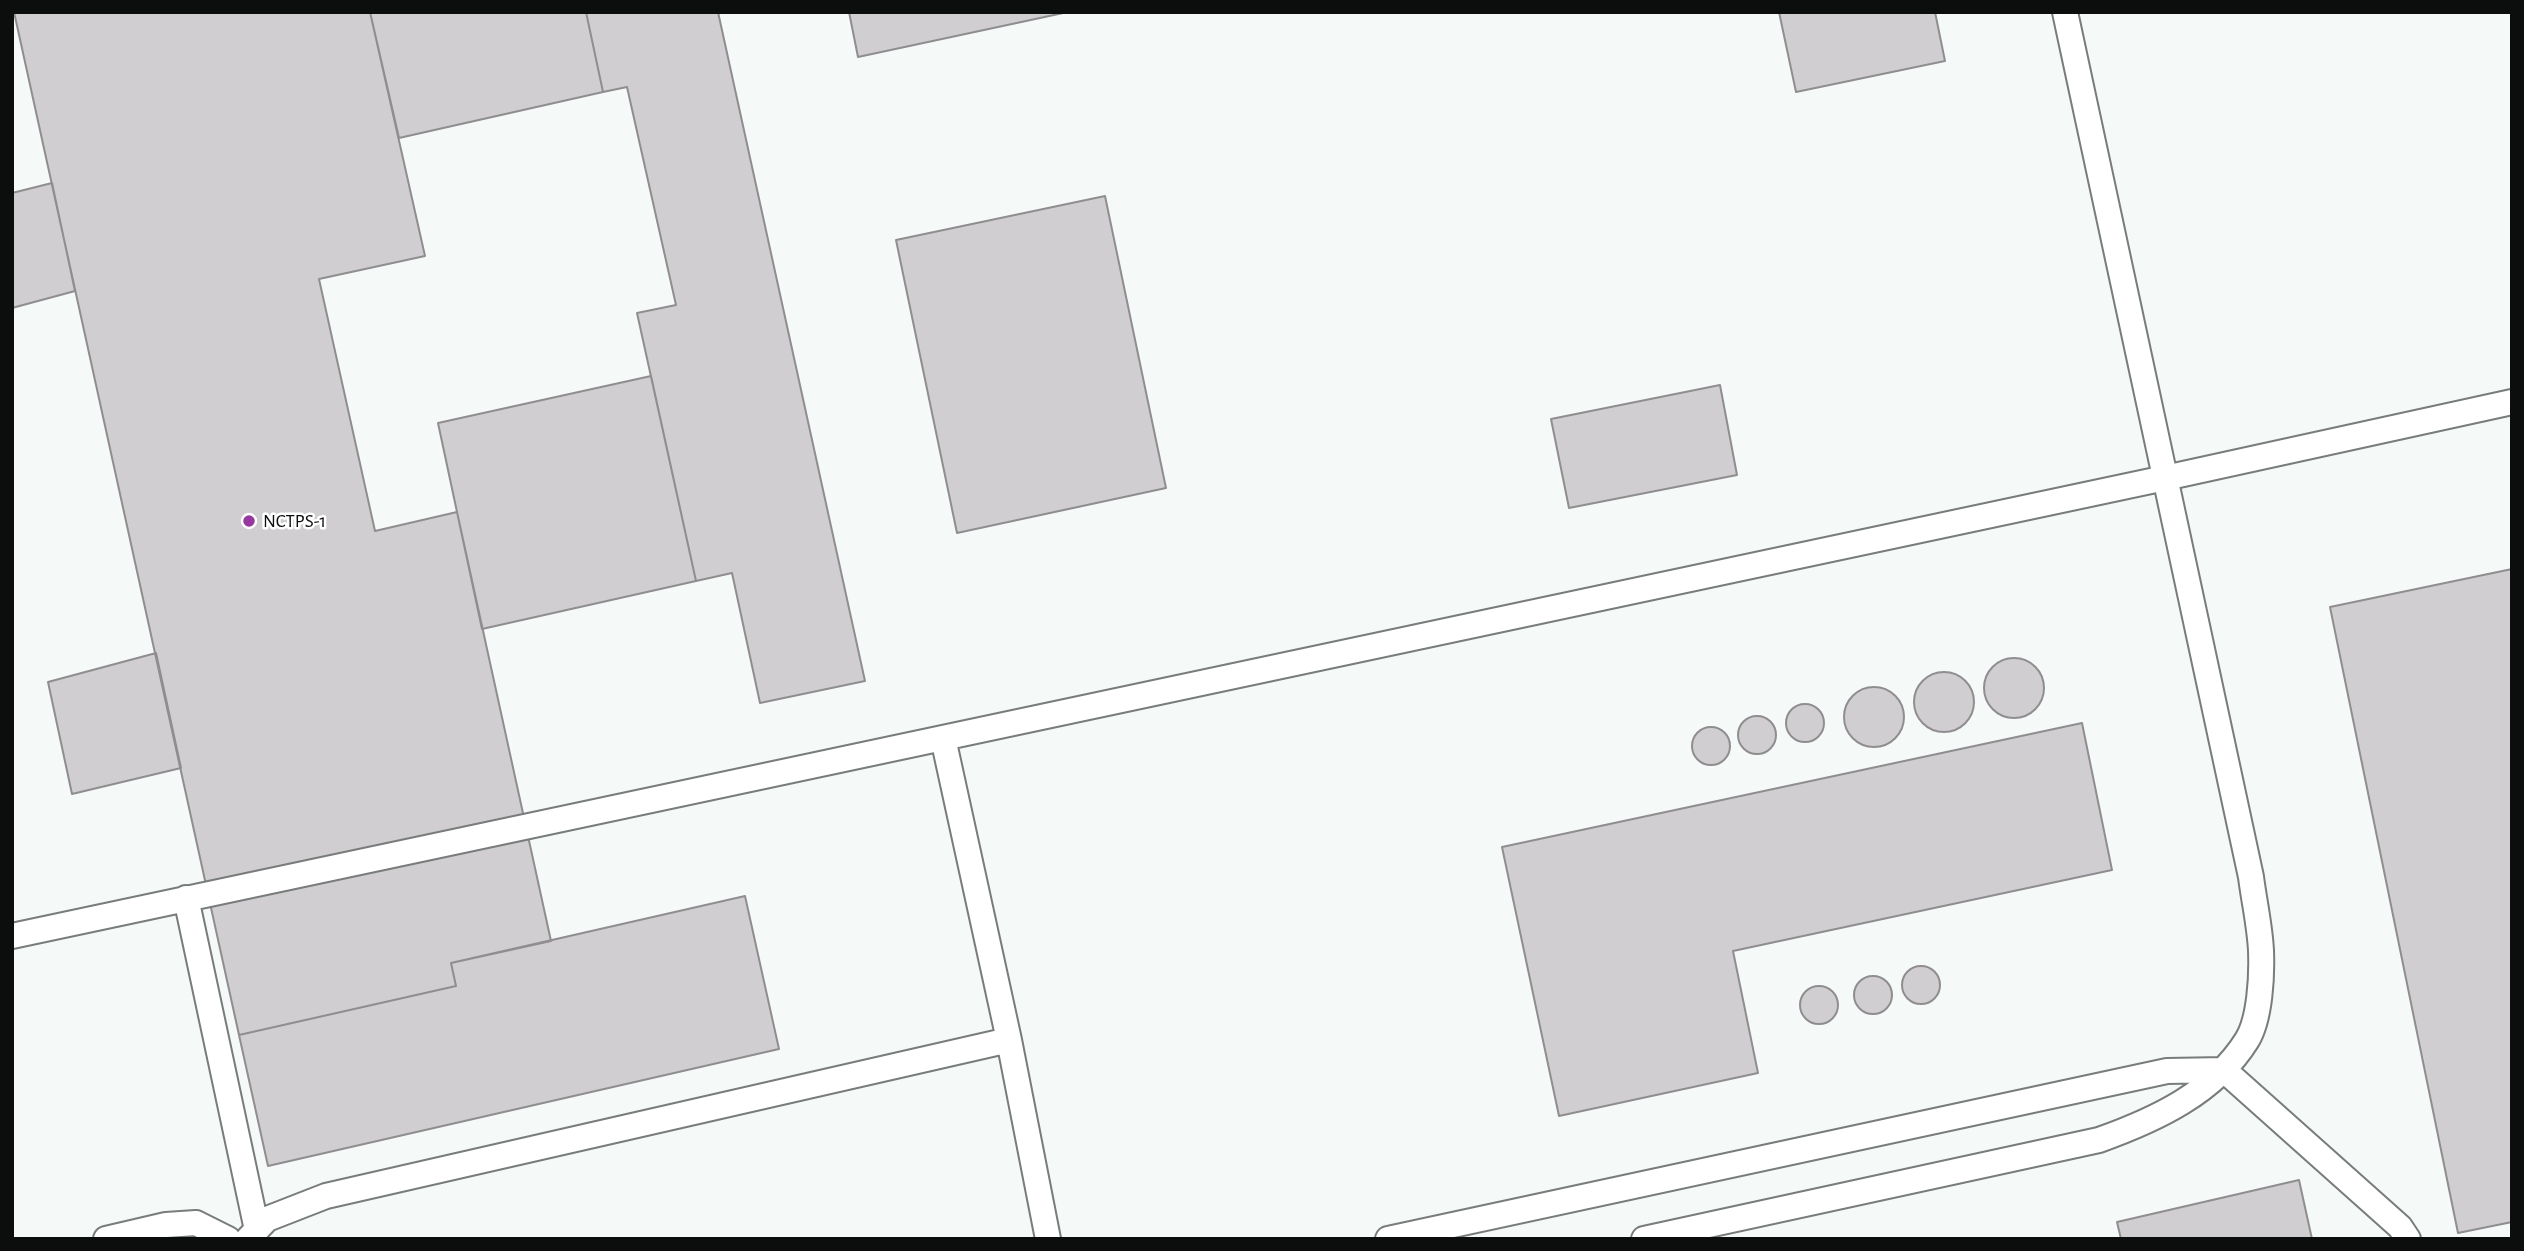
<!DOCTYPE html>
<style>
body{margin:0}
#map{position:relative;width:2524px;height:1251px;overflow:hidden;background:#f5faf8;font-family:"Alegreya Sans",sans-serif}
canvas{display:block}
.frame{position:absolute;inset:0;border:14px solid #0c0d0d;pointer-events:none}
</style>
<div id="map">
<canvas width="2524" height="1251"></canvas>
<div class="frame"></div>
</div>
<script>
const ctx = document.querySelector('canvas').getContext('2d');
ctx.lineJoin = 'round';
function fill(path, color) {
  ctx.fillStyle = color;
  ctx.fill(path, 'evenodd');
}
function strokePath(path, color, width, dash) {
  ctx.strokeStyle = color;
  ctx.lineWidth = width;
  ctx.lineCap = dash ? 'butt' : 'round';
  ctx.setLineDash(dash || []);
  ctx.stroke(path);
}
function label(font, color, halo, rows, align = 'center') {
  ctx.font = font + ' "Alegreya Sans",sans-serif';
  ctx.lineWidth = 5;
  ctx.setLineDash([]);
  ctx.textBaseline = 'middle';
  ctx.strokeStyle = halo;
  ctx.fillStyle = color;
  for (const [text, x, y, turn = 0] of rows) {
    ctx.save();
    ctx.translate(x, y);
    ctx.rotate((+turn || 0) * Math.PI / 180);
    ctx.textAlign = isNaN(turn) ? turn : align;
    if (halo) ctx.strokeText(text, 0, 0);
    ctx.fillText(text, 0, 0);
    ctx.restore();
  }
}
const building = new Path2D(`
 M14 12H370L425 256 319 279 375 531 457 512 551 941 451 963 456 986 239 1035Z
 M370 12H586L603 92 399 138Z
 M586 12H718L865 681 760 703 732 573 696 581 637 313 676 305 627 87 603 92Z
 M849 12H1068L858 57Z
 M1779 12H1935L1945 61 1796 92Z
 M52 183 75 291 12 308V193Z
 M1105 196 1166 488 957 533 896 240Z
 M651 376 696 581 482 629 438 423Z
 M1720 385 1737 475 1569 508 1551 419Z
 M2512 569V1222L2458 1233 2330 607Z
 M156 653 181 768 72 794 48 682Z
 M1984 688a30 30 0 1 1 60 0a30 30 0 1 1-60 0Z
 M1914 702a30 30 0 1 1 60 0a30 30 0 1 1-60 0Z
 M1844 717a30 30 0 1 1 60 0a30 30 0 1 1-60 0Z
 M1786 723a19 19 0 1 1 38 0a19 19 0 1 1-38 0Z
 M1738 735a19 19 0 1 1 38 0a19 19 0 1 1-38 0Z
 M2082 723 2112 870 1733 951 1758 1073 1559 1116 1502 847Z
 M1692 746a19 19 0 1 1 38 0a19 19 0 1 1-38 0Z
 M745 896 779 1049 268 1166 239 1035 456 986 451 963Z
 M1902 985a19 19 0 1 1 38 0a19 19 0 1 1-38 0Z
 M1854 995a19 19 0 1 1 38 0a19 19 0 1 1-38 0Z
 M1800 1005a19 19 0 1 1 38 0a19 19 0 1 1-38 0Z
 M2299 1180 2312 1239H2121L2117 1222Z`);
fill(building, '#d1ced1');
strokePath(building, '#908d90', 2);
const lane = new Path2D(`
 M943 738 1009 1040 1048 1239
 M186 898 257 1230
 M12 936 2165 478 2512 402
 M106 1239 166 1225 196 1223 228 1239
 M248 1239 267 1219 326 1196 1009 1040
 M1388 1239 2167 1071 2224 1070 2400 1227 2408 1239
 M1644 1239 2099 1140C2155 1120 2214 1093 2247 1040 2260 1019 2262 976 2261 951 2260 927 2254 901 2251 877L2065 12`);
strokePath(lane, '#787c7b', 28);
strokePath(lane, '#fff', 24);
for (const [x, y, r, color] of [
 [249,521,7,"#9737a0"]
]) {
  const dot = new Path2D();
  dot.arc(x, y, r, 0, 2 * Math.PI);
  ctx.fillStyle = color;
  ctx.fill(dot);
  strokePath(dot, '#fff', 2.5);
}
label('19px', '#0c0d0d', '#fff', [
 ["NCTPS-1",263,521]
], 'left');
</script>
